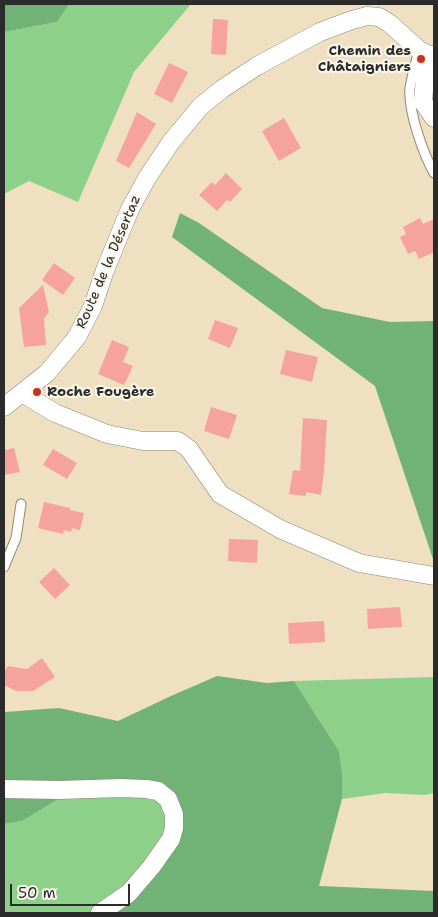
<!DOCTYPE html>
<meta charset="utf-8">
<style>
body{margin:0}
#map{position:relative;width:438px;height:917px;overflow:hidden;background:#efe0c1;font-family:"Shantell Sans",sans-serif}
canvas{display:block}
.frame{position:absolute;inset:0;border:5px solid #2b2b2b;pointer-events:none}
.scale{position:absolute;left:10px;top:884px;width:120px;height:22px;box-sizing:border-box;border:2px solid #2b2b2b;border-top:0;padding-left:6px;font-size:15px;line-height:18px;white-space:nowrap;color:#2b2b2b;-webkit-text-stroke:4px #fbf7ec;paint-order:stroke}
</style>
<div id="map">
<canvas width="438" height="917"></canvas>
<div class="frame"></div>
<div class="scale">50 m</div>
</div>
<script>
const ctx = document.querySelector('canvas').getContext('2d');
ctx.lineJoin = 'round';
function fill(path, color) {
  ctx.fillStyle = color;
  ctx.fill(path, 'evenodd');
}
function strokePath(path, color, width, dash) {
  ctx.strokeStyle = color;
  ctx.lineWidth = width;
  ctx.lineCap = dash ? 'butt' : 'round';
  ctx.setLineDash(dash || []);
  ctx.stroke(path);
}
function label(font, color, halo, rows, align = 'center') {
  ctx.font = font + ' "Shantell Sans",sans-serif';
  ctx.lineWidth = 4;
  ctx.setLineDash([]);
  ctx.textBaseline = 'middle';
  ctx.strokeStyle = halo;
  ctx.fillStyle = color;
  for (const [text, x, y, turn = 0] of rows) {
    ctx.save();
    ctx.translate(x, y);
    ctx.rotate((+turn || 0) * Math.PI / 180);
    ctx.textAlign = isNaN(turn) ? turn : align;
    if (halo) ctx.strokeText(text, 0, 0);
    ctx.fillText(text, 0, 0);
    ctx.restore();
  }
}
fill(new Path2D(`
 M69 4H191L134 72 78 202 29 181 4 194V32L57 22Z
 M434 677V793L425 795 385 793 342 799V772L339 751 294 681Z
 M67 794 161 800 177 841 111 913H4V824L22 821Z`), '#8cd08a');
fill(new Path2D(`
 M4 4H69L57 22 4 32Z
 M180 213 199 223 322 308 390 322 434 321V560L433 559 375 386 172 237Z
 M217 676 267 683 294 681 339 751 342 772V799L319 886 434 891V913H111L177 841 161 800 67 794 22 821 4 824V712L59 708 118 721 171 696Z`), '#71b276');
fill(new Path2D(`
 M213 19 228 20 226 55 211 54Z
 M169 63 188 72 172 103 154 94Z
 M137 112 156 124 129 168 116 161Z
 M284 118 301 148 279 161 262 131Z
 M226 173 242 189 230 202 227 200 217 211 199 195 212 182 215 185Z
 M420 218 423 224 434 219V252L419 259 415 251 408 254 400 237 406 234 403 227Z
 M54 263 75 278 63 295 42 280Z
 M43 285 49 312 44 319 46 345 24 347 19 308Z
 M215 320 238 328 230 348 208 339Z
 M112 340 129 347 123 362 133 366 124 385 98 374Z
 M286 350 318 357 312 382 280 374Z
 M211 407 237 415 229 439 204 431Z
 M303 418 327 420 324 472 321 495 306 492V496L289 494 293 470 300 471Z
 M14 448 20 472 4 475V450Z
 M53 449 77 463 67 479 43 465Z
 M44 502 70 508V510L84 513 80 530 72 528 71 532 64 530 63 534 38 528Z
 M229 539 258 540 257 563 228 561Z
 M54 568 70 585 55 599 39 582Z
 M400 607 402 627 368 629 367 609Z
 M324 621 325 642 289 644 288 623Z
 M42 658 55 677 33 691H16L4 685V672L8 666 27 669Z`), '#f7a39d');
const service = new Path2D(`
 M419 50C416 62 412 75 410 88 408 111 423 153 434 173
 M4 567 16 538 21 504`);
const minor = new Path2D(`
 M427 54 423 102 434 118
 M22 393 55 413 107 434 143 441H178L189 449 220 494 280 529 359 563 434 576
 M4 407 47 373 77 337 93 306 105 270 130 209 147 178 171 142 200 107 222 89 257 66 320 32 352 20 367 16 379 17 389 23 419 50 427 54 434 56
 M4 789 59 790 121 788 146 789 158 791 168 799 174 814V828L171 839 152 866 129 893 100 913`);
strokePath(service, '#8d8676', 11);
strokePath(minor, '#8d8676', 19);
strokePath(service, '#fff', 9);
strokePath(minor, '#fff', 18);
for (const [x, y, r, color] of [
 [421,59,5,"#c8321e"],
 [37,392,5,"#c8321e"]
]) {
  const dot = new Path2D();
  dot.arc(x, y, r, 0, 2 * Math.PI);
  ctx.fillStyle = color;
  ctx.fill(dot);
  strokePath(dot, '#fbf7ec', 2);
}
label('bold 14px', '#2b2b2b', '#fbf7ec', [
 ["Chemin des",411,51],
 ["Châtaigniers",411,67],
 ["Roche Fougère",47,392,"left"]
], 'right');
label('14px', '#2b2b2b', '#fbf7ec', [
 ["Route de la Désertaz",109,262,-67]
]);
</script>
